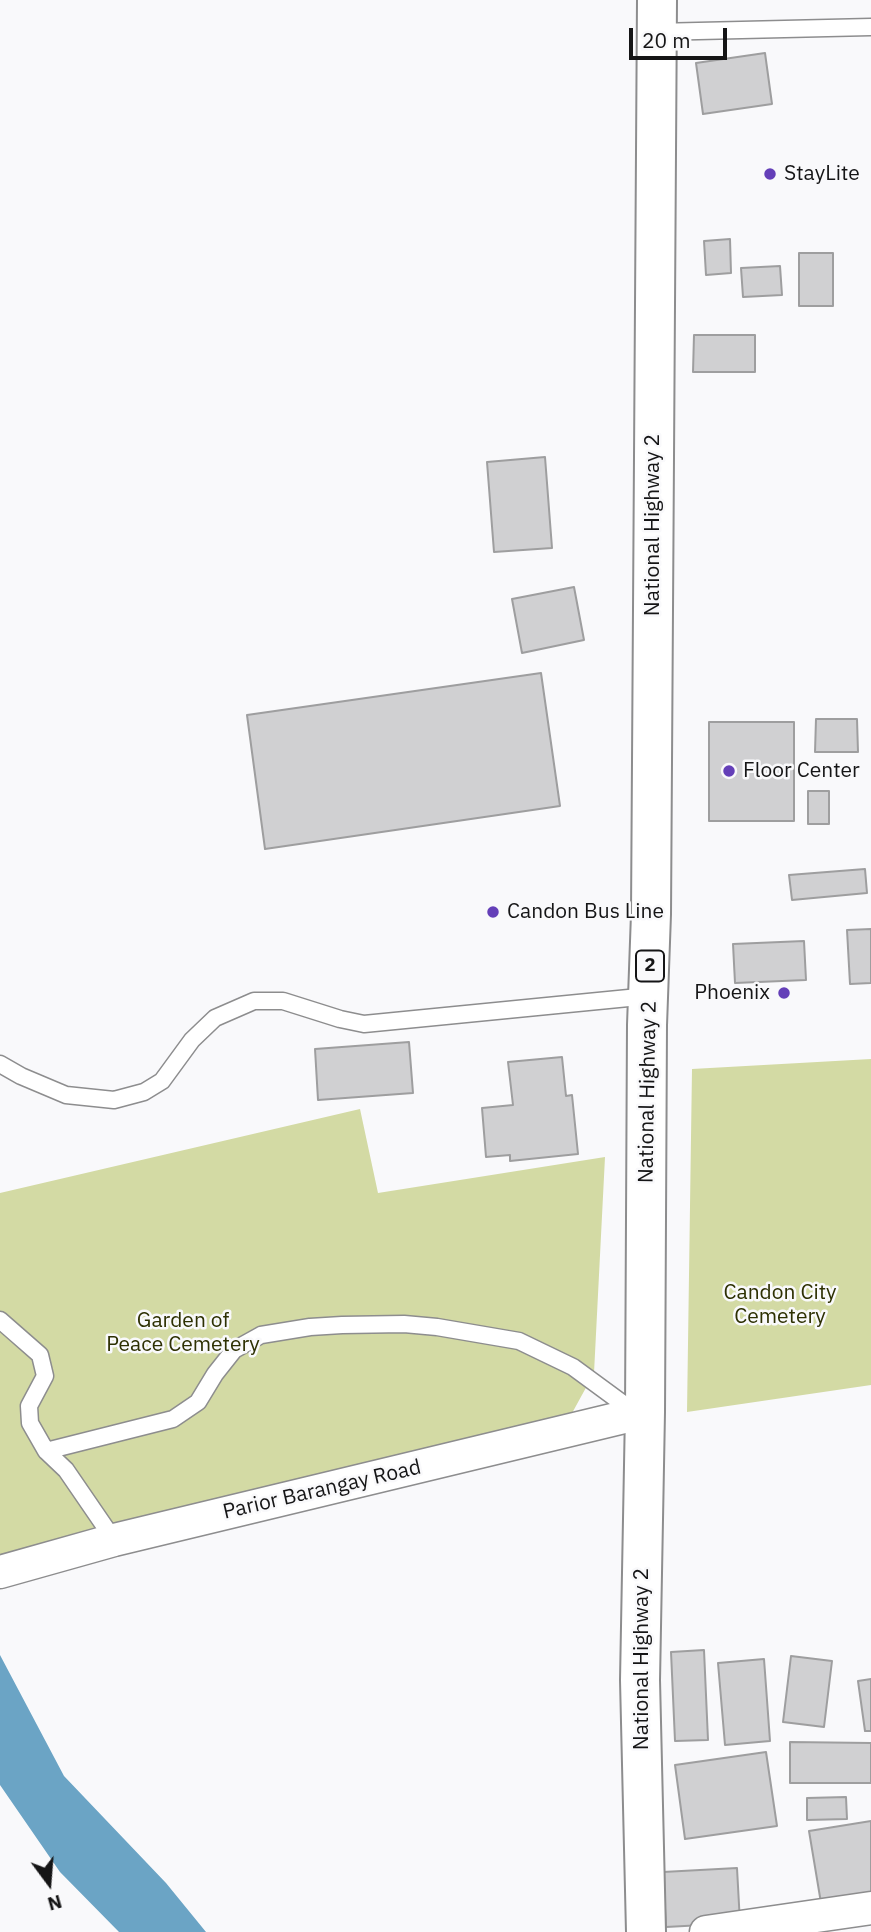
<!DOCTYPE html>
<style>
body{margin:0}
#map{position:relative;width:871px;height:1932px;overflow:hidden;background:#f9f9fb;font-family:"IBM Plex Sans",sans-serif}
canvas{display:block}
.north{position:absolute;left:14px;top:1848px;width:70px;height:70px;-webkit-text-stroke:5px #f9f9fb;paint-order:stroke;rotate:164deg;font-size:19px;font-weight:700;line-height:28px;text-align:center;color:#151516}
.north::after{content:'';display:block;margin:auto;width:24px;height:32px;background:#151516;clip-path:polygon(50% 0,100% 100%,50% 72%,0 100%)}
.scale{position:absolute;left:629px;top:28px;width:98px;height:32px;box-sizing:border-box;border:4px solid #151516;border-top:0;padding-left:9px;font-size:21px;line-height:24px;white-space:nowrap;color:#151516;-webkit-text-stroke:5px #f9f9fb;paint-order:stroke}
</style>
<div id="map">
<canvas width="871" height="1932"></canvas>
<div class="north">N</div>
<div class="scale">20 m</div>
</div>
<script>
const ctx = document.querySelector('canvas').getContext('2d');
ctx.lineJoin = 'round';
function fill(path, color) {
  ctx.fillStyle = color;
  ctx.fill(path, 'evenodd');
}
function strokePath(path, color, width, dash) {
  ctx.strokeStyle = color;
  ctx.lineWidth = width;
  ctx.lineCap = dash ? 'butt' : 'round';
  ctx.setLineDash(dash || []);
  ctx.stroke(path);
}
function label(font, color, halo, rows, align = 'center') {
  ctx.font = font + ' "IBM Plex Sans",sans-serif';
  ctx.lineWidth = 5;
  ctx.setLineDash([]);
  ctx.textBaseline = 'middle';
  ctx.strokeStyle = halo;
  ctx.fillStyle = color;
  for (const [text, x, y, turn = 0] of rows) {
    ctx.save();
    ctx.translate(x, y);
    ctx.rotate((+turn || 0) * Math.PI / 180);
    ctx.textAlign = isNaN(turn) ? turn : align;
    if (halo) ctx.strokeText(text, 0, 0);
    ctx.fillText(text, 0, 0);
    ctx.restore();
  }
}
fill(new Path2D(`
 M871 1059V1385L687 1412 692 1069Z
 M360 1109 378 1193 605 1157 594 1373 571 1415 0 1564V1193Z`), '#d3daa4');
fill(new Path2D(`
 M0 1655 64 1776 166 1883 206 1932H119L60 1872 0 1785Z`), '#6ba4c5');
const building = new Path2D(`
 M765 53 772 104 703 114 696 63Z
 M730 239 731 273 706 275 704 241Z
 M799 253H833V306H799Z
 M780 266 782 295 743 297 741 268Z
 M694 335H755V372H693Z
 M545 457 552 548 494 552 487 462Z
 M574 587 584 640 522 653 512 599Z
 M541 673 560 806 265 849 247 715Z
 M816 719H857L858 752H815Z
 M709 722H794V821H709Z
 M808 791H829V824H808Z
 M865 869 867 893 792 900 789 875Z
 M871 929V983L850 984 847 930Z
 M804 941 806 980 735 983 733 944Z
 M409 1042 413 1093 318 1100 315 1049Z
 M562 1057 566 1096 572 1095 578 1154 510 1161V1155L486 1157 482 1108 513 1105 508 1062Z
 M704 1650 708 1740 675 1741 671 1652Z
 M791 1656 832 1661 824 1727 783 1722Z
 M764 1659 770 1741 725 1745 718 1663Z
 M871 1679V1731H865L858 1681Z
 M790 1742 871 1743V1783H790Z
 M766 1752 777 1826 685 1839 675 1765Z
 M846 1797 847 1819 807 1820V1798Z
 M871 1821V1907L823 1915 809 1831Z
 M737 1868 740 1923 666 1927 663 1872Z`);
fill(building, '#d0d0d2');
strokePath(building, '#9e9e9f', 2);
const lane = new Path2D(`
 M655 32 871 27
 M0 1064 21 1076 66 1095 114 1100 144 1092 162 1081 192 1040 215 1018 254 1001H283L340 1019 364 1024 649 996
 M0 1320 40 1355 45 1376 29 1406 30 1423 46 1451 173 1419 198 1402 215 1374 234 1350 261 1335 310 1327 342 1325 404 1324 437 1327 519 1341 573 1367 637 1414
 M46 1451 66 1470 114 1540`);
const street = new Path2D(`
 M0 1572 114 1540 645 1412
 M706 1932 871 1908`);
const primary = new Path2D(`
 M646 1932 640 1680 645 1412 647 1025 651 914 657 0`);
strokePath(lane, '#8d8d8e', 19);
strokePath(street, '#8d8d8e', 35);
strokePath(primary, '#8d8d8e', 42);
strokePath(lane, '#fff', 16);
strokePath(street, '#fff', 32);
strokePath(primary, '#fff', 38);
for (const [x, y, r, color] of [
 [770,174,7,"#643fb8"],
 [729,771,7,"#643fb8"],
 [493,912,7,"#643fb8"],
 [784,993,7,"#643fb8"]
]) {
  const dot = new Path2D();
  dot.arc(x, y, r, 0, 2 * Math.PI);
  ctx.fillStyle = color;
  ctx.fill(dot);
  strokePath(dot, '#f9f9fb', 2.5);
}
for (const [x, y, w] of [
 [650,966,28]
]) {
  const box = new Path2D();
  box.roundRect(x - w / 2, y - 15.5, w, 31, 5);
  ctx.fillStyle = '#f9f9fb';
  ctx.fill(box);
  strokePath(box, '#151516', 2);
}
label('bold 19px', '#151516', null, [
 ["2",650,966]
]);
label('21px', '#151516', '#f9f9fb', [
 ["StayLite",784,174],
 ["Floor Center",743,771],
 ["Candon Bus Line",507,912],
 ["Phoenix",770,993,"right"]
], 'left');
label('21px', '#151516', '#f9f9fb', [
 ["National Highway 2",653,525,-90],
 ["National Highway 2",648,1092,-89],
 ["Parior Barangay Road",322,1490,-13],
 ["National Highway 2",642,1659,-90]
]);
label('21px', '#2d3002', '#f9f9fb', [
 ["Candon City",780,1293],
 ["Cemetery",780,1317],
 ["Garden of",183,1321],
 ["Peace Cemetery",183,1345]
]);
</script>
